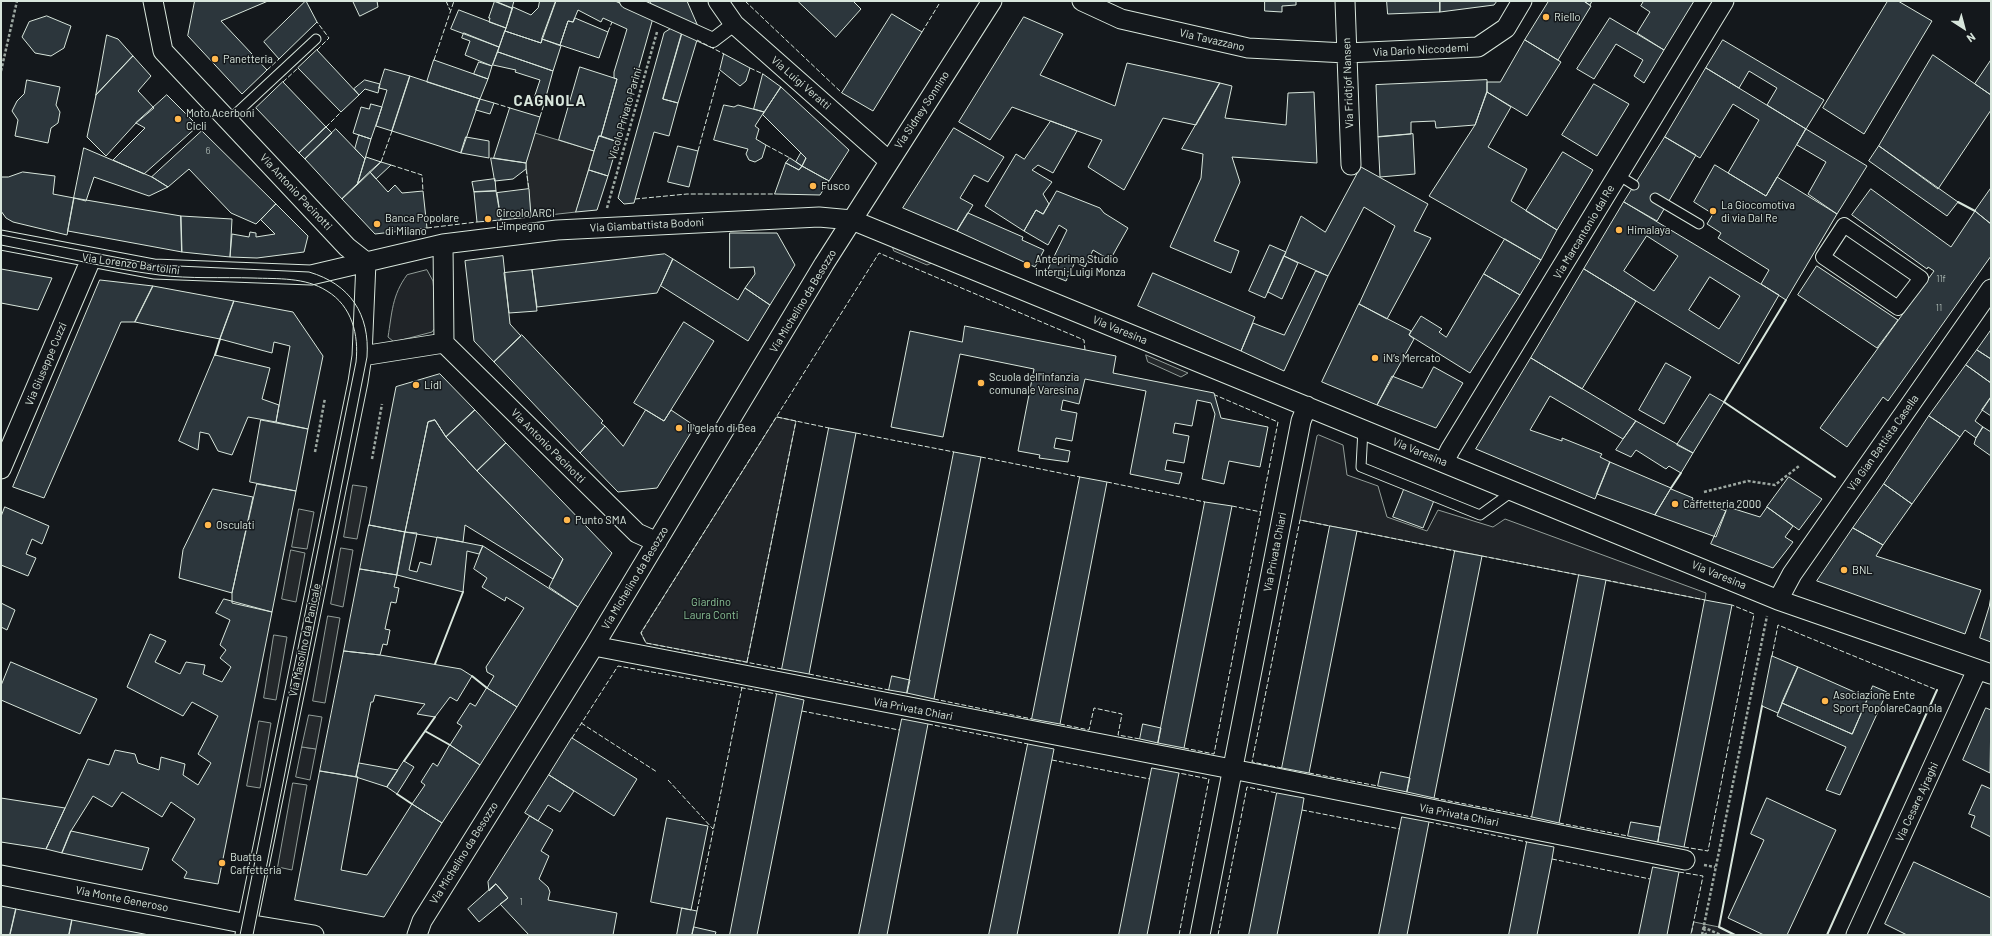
<!DOCTYPE html>
<meta charset="utf-8">
<style>
body{margin:0}
#map{position:relative;width:1992px;height:936px;overflow:hidden;background:#14181c;font-family:Barlow,sans-serif}
canvas{display:block}
.frame{position:absolute;inset:0;border:2px solid #d8e6dc;pointer-events:none}
.north{position:absolute;left:1944px;top:8px;width:40px;height:40px;-webkit-text-stroke:3px #14181c;paint-order:stroke;rotate:144deg;font-size:11px;font-weight:700;line-height:16px;text-align:center;color:#d8e6dc}
.north::after{content:'';display:block;margin:auto;width:14px;height:18px;background:#d8e6dc;clip-path:polygon(50% 0,100% 100%,50% 72%,0 100%)}
</style>
<div id="map">
<canvas width="1992" height="936"></canvas>
<div class="frame"></div>
<div class="north">N</div>
</div>
<script>
const ctx = document.querySelector('canvas').getContext('2d');
ctx.lineJoin = 'round';
function fill(path, color) {
  ctx.fillStyle = color;
  ctx.fill(path, 'evenodd');
}
function strokePath(path, color, width, dash) {
  ctx.strokeStyle = color;
  ctx.lineWidth = width;
  ctx.lineCap = dash ? 'butt' : 'round';
  ctx.setLineDash(dash || []);
  ctx.stroke(path);
}
function label(font, color, halo, rows, align = 'center') {
  ctx.font = font + ' Barlow,sans-serif';
  ctx.lineWidth = 3;
  ctx.setLineDash([]);
  ctx.textBaseline = 'middle';
  ctx.strokeStyle = halo;
  ctx.fillStyle = color;
  for (const [text, x, y, turn = 0] of rows) {
    ctx.save();
    ctx.translate(x, y);
    ctx.rotate((+turn || 0) * Math.PI / 180);
    ctx.textAlign = isNaN(turn) ? turn : align;
    if (halo) ctx.strokeText(text, 0, 0);
    ctx.fillText(text, 0, 0);
    ctx.restore();
  }
}
const green = new Path2D(`
 M427 270 433 281 437 325 432 332 394 342 388 337C392 313 392 295 407 275Z
 M777 417 796 421 747 662 646 643 641 633Z
 M1319 435 1343 445 1347 475 1378 486 1387 517 1427 531 1438 510 1493 527 1505 519 1706 593 1705 600 1300 520 1317 436Z
 M302 747 316 749 310 780 296 777Z
 M1694 922 1719 927 1735 935H1691Z`);
fill(green, '#202428');
strokePath(green, '#939e99', 1);
const parking = new Path2D(`
 M535 133 594 151 576 212 531 217 526 163Z
 M892 244 934 262 927 265 894 251Z
 M1146 355 1188 373 1181 377 1148 362Z
 M353 485 367 487 357 539 344 537Z
 M299 509 314 512 307 549 292 547Z
 M341 548 353 550 343 607 331 604Z
 M291 550 305 553 296 602 282 599Z
 M328 616 340 618 325 703 313 701Z
 M274 635 287 637 276 700 264 698Z
 M309 715 322 717 316 749 302 747Z
 M259 721 271 723 260 788 247 786Z
 M293 783 307 785 292 870 278 867Z`);
fill(parking, '#24282b');
strokePath(parking, '#939e99', 1);
const building = new Path2D(`
 M195 1H268L221 21 267 70 242 94 188 36Z
 M306 1 317 22 279 59 264 42Z
 M353 1H377L378 7 360 16Z
 M494 1H514L512 8Z
 M495 1 512 8 506 28 489 22 490 18H489Z
 M540 1H556L541 43 505 31 513 7 531 15 538 8Z
 M556 1H615L653 18 618 142 601 136 617 79 614 78V72L627 29 603 18 601 22 578 10 573 22 568 21 560 45 542 39Z
 M650 1H687L700 31 653 8Z
 M798 1H853L861 9 836 37Z
 M1265 1H1296V5L1282 6V12L1265 11Z
 M1387 1H1440V12L1388 14Z
 M1440 1H1497L1494 5 1440 12Z
 M1549 1H1584L1591 6 1558 60 1525 40Z
 M1584 1H1592L1590 5Z
 M1644 1H1694L1664 50 1637 33 1650 12 1641 6Z
 M1888 1H1898L1932 21 1864 134 1823 108Z
 M459 10 506 28 499 47 451 29Z
 M892 14 922 32 873 111 842 93Z
 M47 16 71 26 64 48 51 56 35 53 22 37 29 22Z
 M1024 17 1063 34 1040 75 1115 106 1127 63 1220 83 1196 125 1163 118 1124 190 1088 167 1102 140 1012 107 990 140 959 122Z
 M575 18 608 32 599 58 560 45 568 21 573 22Z
 M1610 18 1664 50 1644 83 1634 76 1643 60 1616 44 1594 79 1577 69Z
 M672 28 682 33 663 99 678 103 669 136 654 132 634 203 624 204 618 198 664 33Z
 M505 31 541 43 542 39 561 46 553 71 498 52Z
 M464 33 499 47 492 66 465 55 470 41 462 38Z
 M682 33 697 40 678 103 663 99Z
 M107 35 118 39 133 56 96 95Z
 M1525 40 1561 62 1527 116 1487 92V82H1500Z
 M1723 40 1824 100 1806 129 1767 105 1777 88 1749 71 1739 88 1706 68Z
 M317 50 359 95 341 112 298 68Z
 M498 52 553 71 544 104 534 98 540 80 515 72 516 70 493 65Z
 M724 54 750 68 746 81 740 86 720 70Z
 M1933 55 1991 95V110L1938 189 1879 146Z
 M133 56 151 76 138 91 154 108 136 123 106 156 87 137 96 95Z
 M434 60 488 79 480 99 427 82Z
 M1991 60V95L1975 84Z
 M479 62 492 66 488 79 474 74Z
 M580 67 617 79 601 136H599L594 151 559 140Z
 M1706 68 1806 129 1766 196 1728 173 1759 120 1733 104 1700 158 1665 137Z
 M385 69 410 76 392 131 376 126 387 90 379 88Z
 M763 74 781 87 764 112 754 109Z
 M410 76 480 99 461 153 392 131Z
 M27 80 60 87 56 105 60 112 58 123 51 128 48 143 15 136 18 120 12 111 17 101 24 94Z
 M365 80 380 84 378 93 365 89 359 95 354 89Z
 M1487 80V92L1475 125 1436 128 1435 121 1411 122V134L1378 137 1376 85Z
 M283 82 326 127 299 153 256 108Z
 M1220 83 1232 86 1225 118 1286 125 1288 93 1314 92 1317 163 1232 157 1240 182 1214 241 1239 251 1231 273 1170 247 1201 178 1203 154 1182 149Z
 M1594 84 1629 104 1597 156 1562 135Z
 M781 87 849 150 829 181 802 166 806 158 763 115Z
 M1487 92 1511 107 1488 147 1527 169 1511 201 1557 230 1541 260 1429 196 1475 125Z
 M167 95 198 126 144 174 113 160 145 128 136 123Z
 M480 99 494 103 490 114 476 110Z
 M371 104 382 107 371 139 353 133 361 107 369 109Z
 M724 105 734 107 738 105 764 112 755 126 759 129 756 139 766 145 762 158 755 162 749 160 746 154 748 149 714 140Z
 M510 108 540 117 526 163 494 158Z
 M1051 121 1077 131 1053 173 1038 165 1032 170 1052 182 1043 194 1049 204 1043 214 1036 210 1024 231 985 206 1016 154 1024 159Z
 M326 127 332 133 305 159 299 153Z
 M954 128 1004 157 988 182 974 175 960 198 973 205 957 231 903 208Z
 M336 129 365 159 357 185 342 199 305 159Z
 M1806 129 1867 166 1837 214 1808 194 1826 162 1797 145Z
 M202 131 276 204 256 224 231 213 189 169 168 187 152 177Z
 M1413 134 1415 174 1380 177 1378 137Z
 M359 135 371 139 365 159 355 149Z
 M599 136 618 142 608 176 589 170Z
 M466 137 489 141V158L461 153Z
 M1665 137 1696 155 1657 221 1624 202Z
 M678 146 698 151 689 187 668 182Z
 M1879 146 1958 202 1947 216 1869 161Z
 M84 148 152 177 168 187 149 196 94 177 86 201 74 198Z
 M1563 152 1593 170 1557 230 1526 211Z
 M801 153 806 158 802 166 796 162Z
 M366 157 381 162 357 185 365 159Z
 M491 158 526 163V169L513 179 495 181Z
 M790 158 802 166 799 170 786 163Z
 M381 162 391 165 376 179 370 172Z
 M786 163 799 170 802 166 829 181 820 195 775 194Z
 M1715 165 1766 196 1777 177 1837 214 1786 300 1761 284 1769 270 1718 238 1721 233 1707 224 1713 214 1694 202Z
 M1361 167 1428 204 1414 231 1431 238 1387 319 1359 304 1395 226 1364 207 1328 276 1284 256 1301 216 1325 232Z
 M589 170 608 176 597 210 576 212Z
 M23 172 55 176 53 194 74 198 67 235 13 222 6 218 1 211V177H8Z
 M370 172 388 192 395 185 402 193 423 191 427 228 375 234 342 199Z
 M495 179 496 191 474 192 472 182Z
 M1991 188V224L1975 211Z
 M529 189 531 217 501 220 497 193Z
 M1871 189 1951 247 1975 211 1991 224V256L1888 401 1883 397 1847 447 1820 428 1934 271 1928 267 1927 269 1852 215Z
 M496 191 501 220 477 222 474 192Z
 M1057 191 1100 208 1104 213 1128 228 1110 260 1093 250 1085 267 1075 262 1066 281 1046 273 1067 230 1059 225 1048 245 1024 231 1036 210 1043 214Z
 M74 198 181 216 182 252 68 231Z
 M1624 202 1779 295 1739 364 1584 269ZM1647 236 1678 256 1654 291 1624 271ZM1710 277 1740 296 1719 329 1689 310Z
 M276 204 308 236 304 252 257 258 230 257 232 234 249 237 250 232 256 233V237L275 234 261 220Z
 M968 213 1023 237 1022 240 1044 250 1035 267 957 231Z
 M181 216 232 219 230 257 182 252Z
 M730 233H777L795 265 770 305 745 288 755 274 754 267 730 268Z
 M1505 239 1541 260 1520 295 1484 274Z
 M1270 245 1286 252 1265 298 1249 291Z
 M665 254 673 259 657 293 537 307 532 270Z
 M503 256 510 324 521 336 494 362 474 341 465 261Z
 M1284 256 1298 263 1282 299 1268 292Z
 M673 259 738 300 745 288 770 305 748 341 661 286Z
 M1817 266 1898 320 1877 348 1798 295Z
 M1 269 52 278 38 310 1 303Z
 M1584 269 1636 301 1582 389 1531 358Z
 M532 270 537 311 509 313 504 273Z
 M1316 271 1328 276 1284 371 1241 351 1253 323 1284 335Z
 M1153 273 1255 317 1241 351 1138 306Z
 M1484 274 1520 295 1470 373 1409 335 1421 316 1442 329 1439 332 1446 337Z
 M100 280 153 286 135 322H121L44 498 13 487Z
 M153 286 234 301 220 339 135 322Z
 M234 301 293 312 323 356 308 429 276 422 290 346 274 342 272 353 220 339Z
 M1359 304 1411 331 1409 335 1414 339 1377 405 1322 382Z
 M684 322 714 341 664 421 634 403Z
 M965 326 1116 356 1113 373 1214 393 1221 418 1268 427 1260 467 1229 461 1224 484 1202 479 1215 414 1211 403 1197 400 1192 426 1175 423 1173 433 1189 436 1184 463 1167 460 1165 470 1182 473 1179 484 1130 474 1146 391 1085 379 1079 404 1063 400 1061 410 1077 413 1072 441 1056 438 1054 448 1070 451 1068 462 1039 458 1040 455 1018 451 1034 369 960 354 943 437 891 427 910 331 962 342Z
 M1991 330V359L1977 350Z
 M522 335 603 421 601 423 605 426 580 453 494 362Z
 M1977 350 1991 359V383L1966 365Z
 M215 355 270 368 262 399 279 405 276 422 248 417 232 455 218 451 209 434 200 432 198 450 179 441Z
 M1531 358 1636 421 1623 439 1550 396 1530 430 1562 441V438L1602 454 1600 457 1610 462 1595 499 1476 449Z
 M1666 363 1691 377 1664 424 1639 410Z
 M1966 365 1991 383V397L1975 421 1983 427 1976 438 1965 430 1960 437 1929 416Z
 M1434 367 1463 383 1436 428 1377 405 1392 376 1422 388Z
 M440 374 475 410 446 437 435 420 428 422 405 532 369 525 396 387Z
 M1710 394 1724 402 1693 453 1677 445Z
 M1991 397V416L1982 410Z
 M475 410 506 443 477 471 446 437Z
 M646 410 664 421 671 410 695 426 657 488 618 492 580 453 605 426 623 446Z
 M1929 416 1960 437 1912 504 1884 484Z
 M261 420 308 429 296 491 250 482Z
 M435 420 446 437 477 471 563 559 553 579 465 525 463 542 405 532 428 422Z
 M1636 421 1693 453 1681 473 1669 466 1666 469 1636 450 1631 457 1616 450Z
 M1983 427 1991 432V456L1974 444 1976 438Z
 M829 428 856 433 809 674 782 669Z
 M506 443 612 553 578 607 549 587 563 559 477 471Z
 M954 452 981 457 934 699 907 693Z
 M1610 462 1671 488 1655 515 1597 494Z
 M1080 477 1107 482 1060 724 1032 719Z
 M1789 477 1822 499 1799 530 1767 507Z
 M257 484 296 491 272 612 232 603V593Z
 M1884 484 1912 504 1883 545 1853 528Z
 M1405 487 1435 498 1423 528 1393 517Z
 M213 489 253 497 232 593 179 578 183 550Z
 M1671 489 1693 498 1692 500 1703 505 1704 502 1726 511 1716 537 1655 515Z
 M1205 502 1232 506 1184 748 1158 743Z
 M5 507 49 526 42 544 32 539 26 554 36 558 28 576 1 565V517Z
 M1728 507 1760 517 1767 507 1793 526 1785 537 1793 542 1773 568 1711 544Z
 M369 525 405 532 397 575 360 569Z
 M1330 526 1357 531 1309 773 1282 768Z
 M1853 528 1883 545 1876 556 1981 590 1965 634 1817 581Z
 M405 532 417 533 409 570 417 572 420 562 431 565 437 537 483 546 479 554 467 551 463 592 397 575Z
 M483 546 578 607 517 707 487 688 494 676 487 672 486 667 524 608 506 597 505 601 482 587 487 578 474 569Z
 M1455 551 1482 556 1434 798 1407 792Z
 M360 569 397 575 394 587 399 588 396 603 391 602 385 629 390 630 387 645 383 644 380 655 344 651Z
 M1579 575 1606 580 1559 823 1532 817Z
 M224 599 272 612 218 884 184 878 187 872 172 860 195 819 171 802 162 817 122 792 112 807 93 796 71 831 62 853 46 849 88 759 109 765 115 750 135 754 138 763 159 770 161 757 185 764 183 775 198 785 211 763 198 754 218 716 192 702 183 716 127 687 150 634 166 641 155 662 180 674 186 662 205 665 203 674 222 682 231 667 220 658 226 650 220 645 230 620 216 613Z
 M1705 600 1732 605 1684 847 1658 842Z
 M1 603 15 610 7 630 1 627Z
 M1990 605 1991 606V642L1980 638Z
 M344 651 380 655 461 669 472 676 457 701 450 697 435 717 417 714 425 704 375 695 373 702H371L356 777 320 771Z
 M1772 656 1798 667 1778 713 1762 706Z
 M11 662 97 699 80 734 1 700V686Z
 M1798 667 1868 698 1852 734 1782 703Z
 M892 676 910 680 907 693 889 690Z
 M1873 686 1887 692 1840 795 1826 790 1846 747 1777 716 1782 703 1852 734Z
 M487 688 517 707 480 765 450 745 462 726 457 723 470 703 475 706Z
 M777 694 804 700 757 935H730Z
 M1986 708 1991 710 1990 773 1963 760Z
 M902 719 928 724 887 935H859Z
 M1143 724 1161 728 1158 743 1140 739Z
 M572 738 637 779 614 816 549 775Z
 M1028 744 1054 749 1017 935H989Z
 M450 745 480 765 442 823 412 804 425 785 421 782 433 763 437 766Z
 M404 761 414 767 397 794 387 787Z
 M359 763 398 770 387 787 356 777Z
 M1152 768 1179 773 1147 935H1119Z
 M320 771 358 777 341 870 367 875 412 804 442 823 384 917 295 900Z
 M1381 772 1410 778 1407 792 1378 786Z
 M549 775 574 791 560 812 548 805 538 821 525 813Z
 M1982 785 1991 789V837L1971 827 1975 816 1969 814Z
 M1277 793 1304 798 1302 810 1277 935H1249Z
 M1 798 65 808 46 849 1 842Z
 M1767 798 1836 830 1787 935H1764L1728 918 1764 840 1751 834Z
 M530 816 553 830 541 851 549 856 539 879 548 887 550 892 548 900 617 913 613 935H529L500 904 508 898 496 884 489 891 488 882Z
 M1402 817 1429 822 1407 935H1379Z
 M667 818 708 826 691 910 651 902Z
 M1631 822 1660 827 1658 842 1628 836Z
 M71 831 149 848 142 870 62 853Z
 M1527 842 1554 847 1552 859 1537 935H1509Z
 M1914 862 1991 898V935H1907L1885 924Z
 M1653 867 1679 872 1667 935H1639Z
 M496 884 508 898 479 922 468 909Z
 M1 906 16 909 10 935H1Z
 M682 908 697 911 692 935H677Z
 M16 909 72 920 69 935H10Z
 M72 920 149 935H69Z
 M694 927 716 932 715 935H692Z`);
fill(building, '#2c363c');
strokePath(building, '#d8e6dc', 1);
const service = new Path2D(`
 M229 120 316 39
 M1618 175 1634 185
 M1655 198 1699 224
 M1363 429 1361 467 1480 515 1513 491`);
const pedestrian = new Path2D(`
 M627 1 713 40 734 24
 M1844 225 1921 278 1898 308 1823 257Z`);
const minor = new Path2D(`
 M153 1 163 51 347 247 366 262
 M718 1 734 24 889 161
 M1082 1 1121 19 1248 48 1346 53 1478 47 1506 28 1522 1
 M1345 1 1351 165
 M1 240 154 269 311 275 443 244 557 230 819 217 852 220 1778 600 1991 674
 M443 244 444 343 637 533 657 542
 M362 356 444 343
 M1444 462 1450 450 1724 1
 M1 469 91 259
 M1778 600 1792 574 1991 289
 M594 646 1247 772 1685 860
 M1 875 247 924 314 935
 M245 935 358 382 362 356 366 262
 M417 935 422 921 594 646 824 264 992 1
 M1200 935 1301 421 1307 406
 M1856 935 1977 670`);
strokePath(service, '#d8e6dc', 11);
strokePath(pedestrian, '#d8e6dc', 16);
strokePath(minor, '#d8e6dc', 21);
strokePath(new Path2D(`
 M1 71 17 1
 M607 208 657 32
 M315 452 325 398
 M372 459 382 404
 M1704 492 1748 481 1775 485 1799 466
 M1704 865 1715 867
 M1703 927 1721 935
 M1704 928 1706 935
 M1702 935 1767 616`), '#9da8a2', 2.5, [3, 2]);
strokePath(service, '#14181c', 9);
strokePath(pedestrian, '#14181c', 14);
strokePath(minor, '#14181c', 19);
strokePath(new Path2D(`
 M1 235 156 265 309 272C350 284 370 314 367 357L253 935
 M1 245C53 255 106 268 159 275 190 279 222 277 253 278 278 279 305 277 327 291 352 306 359 335 356 362L240 935`), '#d8e6dc', 1);
strokePath(new Path2D(`
 M446 1 450 10
 M745 1 842 93
 M608 32 612 22
 M922 32 939 4
 M697 40 724 54
 M317 50 329 38 317 22
 M434 60 454 1
 M750 68 763 74
 M267 70 279 59
 M283 82 298 68
 M494 103 510 108
 M540 117 544 104
 M326 127 341 112
 M766 145 790 158
 M698 151 720 70
 M381 162 392 131
 M391 165 422 175 423 191
 M526 169 529 189
 M635 199 687 194H775
 M427 228 477 222
 M777 417 829 428
 M856 433 954 452
 M981 457 1080 477
 M1107 482 1205 502
 M1232 506 1261 512
 M1357 531 1455 551
 M1482 556 1579 575
 M1606 580 1705 600
 M1772 656 1778 625 1937 690
 M747 662 796 421
 M782 669 646 643 641 633 879 253 1084 340 1085 350
 M809 674 889 690
 M934 699 1032 719
 M802 711 899 730
 M581 723 657 772
 M928 724 1028 744
 M1060 724 1089 730 1094 708 1122 714 1118 735 1140 739
 M572 738 618 666 777 694
 M1184 748 1214 754 1278 422 1215 395
 M1052 760 1150 779
 M1282 768 1252 762 1300 520 1330 526
 M1309 773 1378 786
 M668 780 713 829
 M1434 798 1532 817
 M1302 810 1400 829
 M1429 822 1527 842
 M1559 823 1628 836
 M1684 847 1708 851 1754 614 1732 605
 M1552 859 1650 879
 M1679 872 1703 876 1691 935
 M697 911 742 687
 M1179 935 1209 779 1179 773
 M1218 935 1247 787 1277 793`), '#d8e6dc', 1, [5, 2]);
strokePath(new Path2D(`
 M1958 202 1975 211
 M1786 300 1724 402 1835 477
 M215 355 220 339
 M1671 488 1681 473
 M1990 605 1991 599
 M435 664 463 592
 M472 676 487 688
 M425 731 450 745
 M404 761 435 717
 M397 794 412 804
 M1735 935 1719 927 1762 706
 M1827 935 1937 690`), '#d8e6dc', 2);
for (const [x, y, r, color] of [
 [1546,17,4,"#ffb74d"],
 [215,59,4,"#ffb74d"],
 [178,119,4,"#ffb74d"],
 [813,186,4,"#ffb74d"],
 [1713,211,4,"#ffb74d"],
 [488,219,4,"#ffb74d"],
 [377,224,4,"#ffb74d"],
 [1619,230,4,"#ffb74d"],
 [1027,265,4,"#ffb74d"],
 [1375,358,4,"#ffb74d"],
 [981,383,4,"#ffb74d"],
 [416,385,4,"#ffb74d"],
 [679,428,4,"#ffb74d"],
 [1675,504,4,"#ffb74d"],
 [567,520,4,"#ffb74d"],
 [208,525,4,"#ffb74d"],
 [1844,570,4,"#ffb74d"],
 [1825,701,4,"#ffb74d"],
 [222,863,4,"#ffb74d"]
]) {
  const dot = new Path2D();
  dot.arc(x, y, r, 0, 2 * Math.PI);
  ctx.fillStyle = color;
  ctx.fill(dot);
  strokePath(dot, '#14181c', 1.5);
}
label('9px', '#adbab4', null, [
 ["6",208,151],
 ["11f",1941,279],
 ["11",1939,308],
 ["1",521,902]
]);
label('11px', '#d8e6dc', '#14181c', [
 ["Riello",1554,17],
 ["Panetteria",223,59],
 ["Moto Acerboni",186,113],
 ["Cicli",186,126],
 ["Fusco",821,186],
 ["La Giocomotiva",1721,205],
 ["di via Dal Re",1721,218],
 ["Circolo ARCI",496,213],
 ["L'impegno",496,226],
 ["Banca Popolare",385,218],
 ["di Milano",385,231],
 ["Himalaya",1627,230],
 ["Anteprima Studio",1035,259],
 ["interni;Luigi Monza",1035,272],
 ["iN’s Mercato",1383,358],
 ["Scuola dell'infanzia",989,377],
 ["comunale Varesina",989,390],
 ["Lidl",424,385],
 ["Il gelato di Bea",687,428],
 ["Caffetteria 2000",1683,504],
 ["Punto SMA",575,520],
 ["Osculati",216,525],
 ["BNL",1852,570],
 ["Asociazione Ente",1833,695],
 ["Sport PopolareCagnola",1833,708],
 ["Buatta",230,857],
 ["Caffetteria",230,870]
], 'left');
label('11px', '#d8e6dc', '#14181c', [
 ["Via Tavazzano",1212,40,13],
 ["Via Dario Niccodemi",1421,50,-3],
 ["Via Luigi Veratti",801,83,41],
 ["Via Fridtjof Nansen",1348,83,-92],
 ["Via Sidney Sonnino",922,110,-57],
 ["Vicolo Privato Parini",625,114,-74],
 ["Via Antonio Pacinotti",296,192,47],
 ["Via Giambattista Bodoni",647,225,-3],
 ["Via Marcantonio dal Re",1584,232,-59],
 ["Via Lorenzo Bartolini",131,264,8],
 ["Via Michelino da Besozzo",803,301,-59],
 ["Via Varesina",1120,330,22],
 ["Via Giuseppe Cuzzi",46,364,-67],
 ["Via Gian Battista Casella",1883,443,-55],
 ["Via Antonio Pacinotti",548,446,45],
 ["Via Varesina",1420,452,22],
 ["Via Privata Chiari",1275,552,-79],
 ["Via Varesina",1719,575,22],
 ["Via Michelino da Besozzo",635,578,-59],
 ["Via Masolino da Panicale",305,640,-78],
 ["Via Privata Chiari",913,709,11],
 ["Via Cesare Ajraghi",1917,802,-65],
 ["Via Privata Chiari",1459,815,11],
 ["Via Michelino da Besozzo",464,853,-58],
 ["Via Monte Generoso",122,899,11]
]);
label('11px', '#8ac095', '#14181c', [
 ["Giardino",711,602],
 ["Laura Conti",711,615]
]);
ctx.letterSpacing = '1px';
label('bold 15px', '#d8e6dc', '#14181c', [
 ["CAGNOLA",550,101]
]);
ctx.letterSpacing = '0px';
</script>
